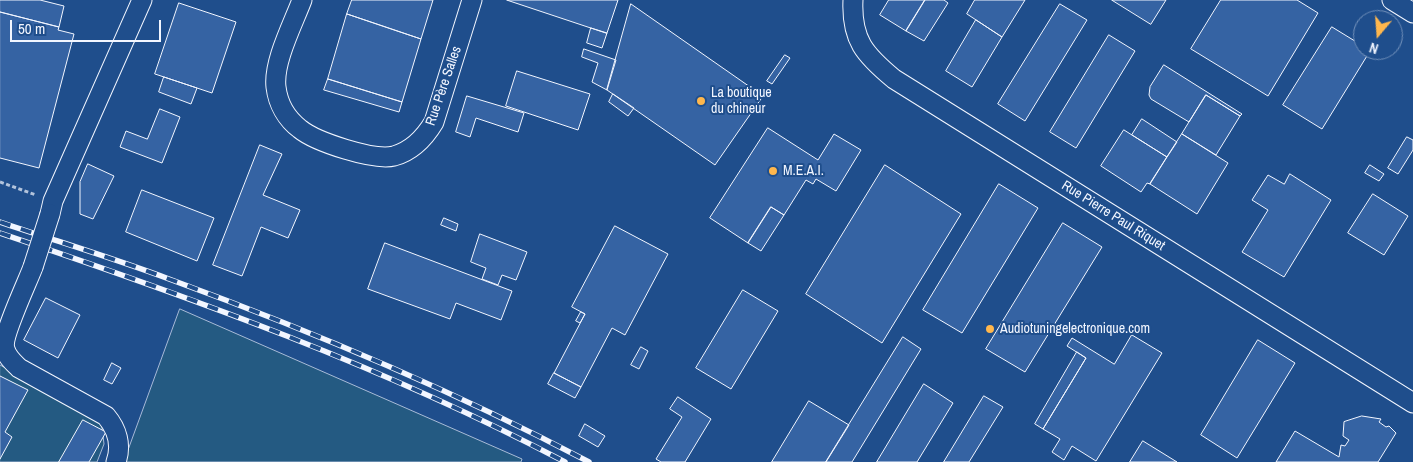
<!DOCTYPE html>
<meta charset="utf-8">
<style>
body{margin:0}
#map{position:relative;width:1413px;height:462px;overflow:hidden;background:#1f4e8c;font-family:"Archivo Narrow",sans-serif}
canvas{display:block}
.north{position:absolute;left:1353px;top:10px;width:50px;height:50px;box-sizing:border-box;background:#1f4e8c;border:1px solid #7391ba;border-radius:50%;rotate:198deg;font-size:14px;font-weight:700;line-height:20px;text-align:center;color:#f2f6ff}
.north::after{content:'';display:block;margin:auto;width:18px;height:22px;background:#ffb74d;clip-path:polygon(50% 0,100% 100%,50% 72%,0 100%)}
.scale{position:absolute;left:10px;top:20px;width:151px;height:22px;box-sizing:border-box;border:2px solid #f2f6ff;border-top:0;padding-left:6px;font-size:15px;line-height:18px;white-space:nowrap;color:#f2f6ff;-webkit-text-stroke:4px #1f4e8c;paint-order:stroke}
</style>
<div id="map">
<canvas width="1413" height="462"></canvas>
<div class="north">N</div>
<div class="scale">50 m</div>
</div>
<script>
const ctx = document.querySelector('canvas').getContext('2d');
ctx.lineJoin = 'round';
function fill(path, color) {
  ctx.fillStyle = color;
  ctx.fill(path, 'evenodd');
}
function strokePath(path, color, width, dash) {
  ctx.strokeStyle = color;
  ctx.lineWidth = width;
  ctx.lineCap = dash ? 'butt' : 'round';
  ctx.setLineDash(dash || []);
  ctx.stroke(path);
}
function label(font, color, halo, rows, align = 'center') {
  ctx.font = font + ' "Archivo Narrow",sans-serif';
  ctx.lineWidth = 4;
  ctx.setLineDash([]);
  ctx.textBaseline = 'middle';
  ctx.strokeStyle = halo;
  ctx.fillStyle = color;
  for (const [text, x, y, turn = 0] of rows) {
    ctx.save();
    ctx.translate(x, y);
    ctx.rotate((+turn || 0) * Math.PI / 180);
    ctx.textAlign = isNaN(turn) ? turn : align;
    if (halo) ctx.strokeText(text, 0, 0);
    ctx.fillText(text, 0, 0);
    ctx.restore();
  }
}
const green = new Path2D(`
 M180 309 522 459 521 462H124Z
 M0 365 101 420 104 444 97 462H0Z`);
fill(green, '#245a82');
strokePath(green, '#a8bbd7', 1);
const building = new Path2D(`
 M0 0H40L64 6 59 27 0 12Z
 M352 0H433L421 39 347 14Z
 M507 0H618L607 33Z
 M889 0H925L906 31 880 15Z
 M925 0H944L948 3 924 41 906 31Z
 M975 0H1025L1002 37 967 14Z
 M1112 0H1166L1151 24Z
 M1221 0H1297L1318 13 1268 96 1191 49Z
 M179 3 236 22 212 93 155 74Z
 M631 4 763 96 715 165 607 90Z
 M1060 4 1087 20 1025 121 998 104Z
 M0 12 59 27 58 30 74 34 39 168 0 158Z
 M347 14 421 39 402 102 328 79Z
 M976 20 1002 37 972 87 946 71Z
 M1332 27 1363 46V50L1370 51 1322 129 1283 105Z
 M591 28 607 33 602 48 587 43Z
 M1109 35 1135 51 1076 148 1050 132Z
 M584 49 616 60 607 90 592 82 598 63 582 57Z
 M785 55 790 58 772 84 767 81Z
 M1164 65 1242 114 1240 116 1206 95 1189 122 1151 99 1149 95 1150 87Z
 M517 71 590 94 578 130 506 106Z
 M164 77 197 88 191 104 159 92Z
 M328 79 402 102 399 112 324 90Z
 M613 94 634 108 628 116 609 102Z
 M1206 95 1240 116 1216 155 1182 134Z
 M467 96 524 113 518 132 476 118 470 137 456 132Z
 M160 109 180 117 162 163 120 147 126 131 147 139Z
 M1142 119 1177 142 1167 157 1132 135Z
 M768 128 818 160 834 134 861 150 836 191 816 179 813 184 806 180 784 215 771 207 748 243 710 218Z
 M1124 130 1167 157 1150 184 1147 183 1141 192 1101 166Z
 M1182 134 1228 163 1197 214 1150 184Z
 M1407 137 1413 140V150L1398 174 1388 168Z
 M260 145 282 154 263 195 300 210 288 238 261 227 242 276 213 265Z
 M88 164 114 176 93 219 80 214V182Z
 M885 165 961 214 882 343 806 294Z
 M1370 165 1384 174 1379 181 1365 173Z
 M1290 174 1331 200 1284 277 1242 252 1268 210 1252 200 1268 175 1284 184Z
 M999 184 1038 208 962 333 923 310Z
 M142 190 214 218 197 261 126 232Z
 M1373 194 1408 216 1384 255 1348 233Z
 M771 207 784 215 761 251 748 243Z
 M444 218 458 224 456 231 441 225Z
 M1063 223 1102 247 1025 372 986 349Z
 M615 226 668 254 625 335 612 328 581 387 554 373 585 314 572 307Z
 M480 234 527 252 516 280 502 275 498 285 482 279 486 268 471 262Z
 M385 243 512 291 501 320 456 303 450 319 368 289Z
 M743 290 778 311 731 389 696 368Z
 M46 298 80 315 58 358 24 340Z
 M581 312 585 314 580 323 576 321Z
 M1132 335 1162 353 1096 461 1072 446 1064 460 1052 452 1060 439 1043 429 1086 358 1067 346 1072 338 1114 364Z
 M903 337 921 349 852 462H826Z
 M1258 340 1295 363 1237 458 1201 435Z
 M641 347 648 351 639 369 631 365Z
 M1077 352 1086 358 1043 429 1035 424Z
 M112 363 121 368 112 384 104 380Z
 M554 373 581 387 575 398 548 384Z
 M0 376 28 390 5 432 12 437 0 459Z
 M924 384 953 403 917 462H877Z
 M984 396 1003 407 969 462H944Z
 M678 397 711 419 685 462H661L656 459 682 417 670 409Z
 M809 401 849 425 826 462H772Z
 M1362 416 1381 419 1379 422 1386 427 1389 426 1396 433 1378 462H1276L1295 431 1339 457 1341 445 1345 446 1349 440 1343 436 1344 422Z
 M83 420 106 432 89 462H59Z
 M585 424 605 436 598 447 579 436Z
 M1143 441 1177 462H1130Z`);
fill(building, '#3563a3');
strokePath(building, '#f2f6ff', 1);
const minor = new Path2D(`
 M302 0C293 24 273 62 276 87 278 104 287 119 300 129 316 142 374 161 394 156 412 151 425 137 434 122L472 0
 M853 0C851 40 865 55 894 79L1413 403
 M1392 0 1413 13
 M50 214 53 201 142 0
 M33 267C28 281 1 337 5 349 7 357 13 362 19 368L106 416C117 429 122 445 116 462`);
strokePath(minor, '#f2f6ff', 21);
strokePath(new Path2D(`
 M0 182 36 195`), '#b3c4dc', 3, [4, 2.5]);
strokePath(minor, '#1f4e8c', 19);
const rail = new Path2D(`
 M0 222C56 241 113 258 169 279 312 331 454 391 589 462
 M0 233C193 298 385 367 565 462`);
strokePath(rail, '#f2f6ff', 5.5);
strokePath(rail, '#1f4e8c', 4, [11]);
const minorBridge = new Path2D(`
 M33 267 50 214`);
strokePath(minorBridge, '#f2f6ff', 21, []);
strokePath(minorBridge, '#1f4e8c', 19);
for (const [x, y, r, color] of [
 [701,101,5,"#ffb74d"],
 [773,171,5,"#ffb74d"],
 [990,329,5,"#ffb74d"]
]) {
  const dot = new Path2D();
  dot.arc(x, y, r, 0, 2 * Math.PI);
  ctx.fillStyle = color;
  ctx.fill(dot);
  strokePath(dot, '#1f4e8c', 2);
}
label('14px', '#f2f6ff', '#1f4e8c', [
 ["Rue Père Salles",444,86,-71],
 ["Rue Pierre Paul Riquet",1113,216,32]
]);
label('14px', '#f2f6ff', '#1f4e8c', [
 ["La boutique",711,93],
 ["du chineur",711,109],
 ["M.E.A.I.",783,171],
 ["Audiotuningelectronique.com",1000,329]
], 'left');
</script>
